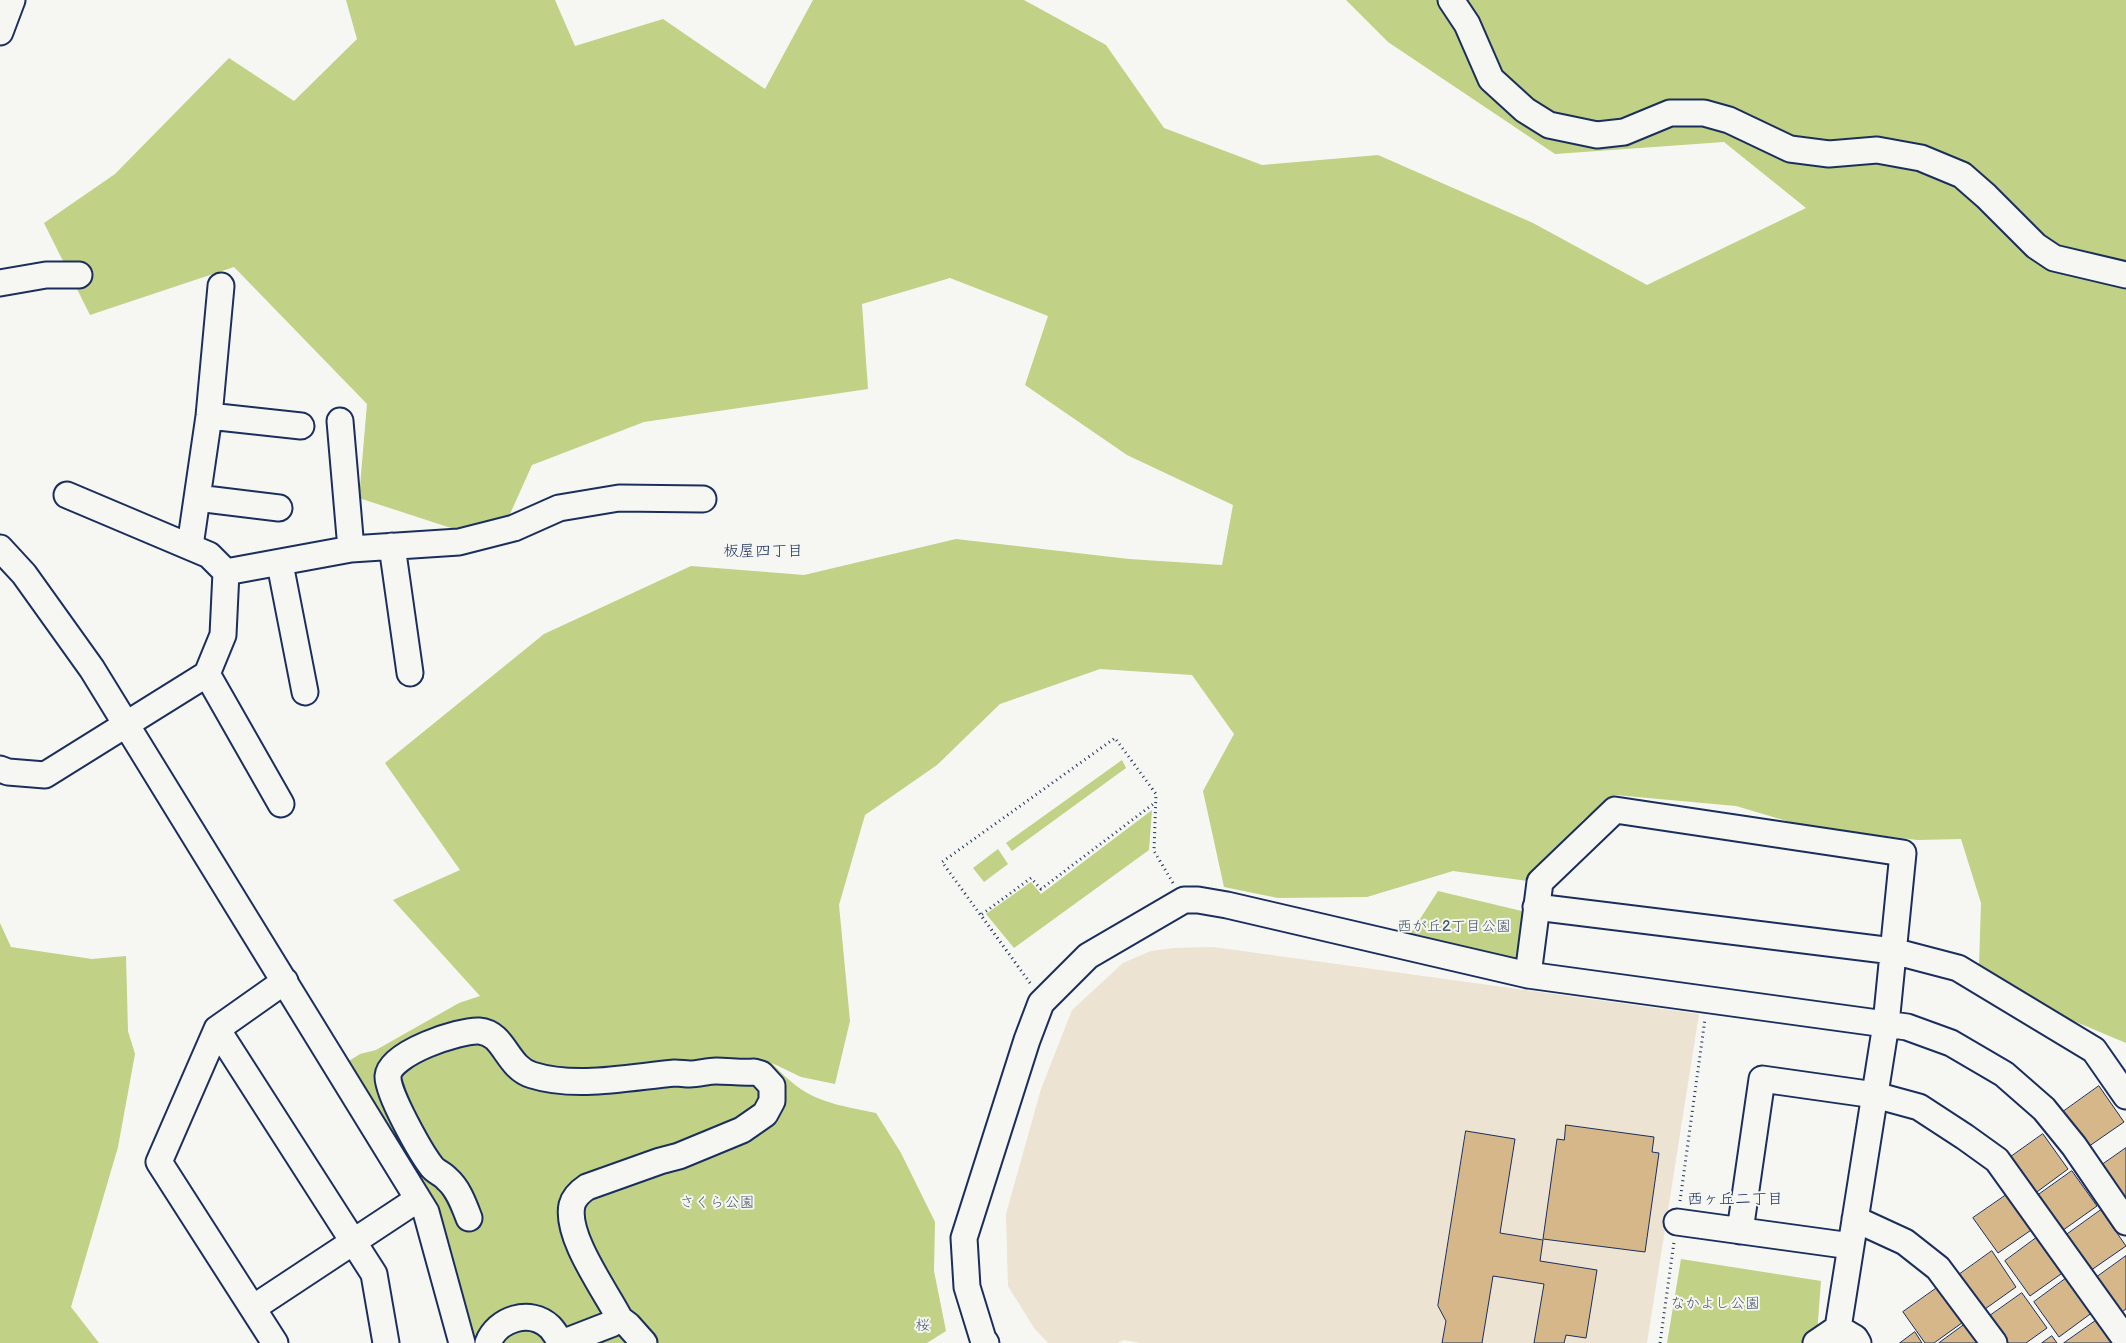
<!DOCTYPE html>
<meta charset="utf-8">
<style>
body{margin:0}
canvas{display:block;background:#f6f6f2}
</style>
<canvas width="2126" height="1343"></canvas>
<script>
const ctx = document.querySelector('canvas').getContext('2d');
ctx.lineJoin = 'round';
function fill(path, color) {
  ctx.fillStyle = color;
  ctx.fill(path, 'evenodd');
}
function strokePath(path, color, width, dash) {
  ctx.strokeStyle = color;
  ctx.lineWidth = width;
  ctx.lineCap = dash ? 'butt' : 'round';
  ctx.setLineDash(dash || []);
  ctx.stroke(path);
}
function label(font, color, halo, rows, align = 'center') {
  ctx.font = font + ' "Balsamiq Sans","Klee One",sans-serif';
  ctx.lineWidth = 4;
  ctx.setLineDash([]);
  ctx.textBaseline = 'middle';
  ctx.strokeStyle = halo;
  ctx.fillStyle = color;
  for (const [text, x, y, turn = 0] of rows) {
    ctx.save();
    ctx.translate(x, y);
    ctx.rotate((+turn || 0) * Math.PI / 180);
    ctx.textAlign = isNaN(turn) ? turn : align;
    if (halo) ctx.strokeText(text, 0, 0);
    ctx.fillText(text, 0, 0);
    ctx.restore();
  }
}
fill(new Path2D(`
 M1213 947 1699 1014 1647 1343H1141L1124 1340 1117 1343H1048L1034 1328 1008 1286 1006 1214 1041 1089 1072 1010 1123 963 1151 951 1174 948Z`), '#ece3d2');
fill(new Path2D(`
 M346 0H555L575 46 663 19 765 89 813 0H1024L1106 45 1164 128 1262 165 1378 155 1533 223 1647 285 1806 208 1724 142 1555 154 1388 42 1346 0H2126V1043L2024 1000 1979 967 1981 903 1961 839 1918 840 1807 827 1736 806 1615 795 1583 820 1528 881 1453 871 1367 897 1278 898 1224 887 1203 791 1234 734 1192 675 1100 669 1000 704 937 765 865 815 839 905 850 1021 835 1084 801 1077 772 1063C806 1101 828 1103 876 1113L901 1153 935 1222 934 1271 946 1331 927 1343H465L439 1255 344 1064 360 1054 376 1050 459 1003 480 996 393 900 460 870 385 763 544 634 691 566 804 575 956 539 1129 559 1222 565 1233 505 1127 455 1025 385 1048 316 950 278 862 304 868 389 644 422 532 465 497 543 359 498 367 404 234 267 90 315 44 223 115 174 229 58 294 101 357 39Z
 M1122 760 1126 768 1012 851 1006 843Z
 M1152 810 1149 850 1014 948 986 914 1031 882 1041 894Z
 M998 849 1008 864 984 882 973 868Z
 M1438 891 1530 913 1522 968 1398 953Z
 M0 923 11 947 92 959 126 956 128 1031 135 1054 118 1147 71 1307 99 1343H0Z
 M1681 1259 1821 1281 1817 1334 1804 1343H1667Z`), '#c1d185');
const building = new Path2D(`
 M2099 1086 2124 1122 2085 1149 2060 1114Z
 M1566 1125 1654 1137 1652 1152 1659 1153 1645 1252 1543 1239 1557 1139 1564 1140Z
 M1466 1131 1515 1139 1500 1233 1543 1240 1540 1261 1597 1270 1586 1338 1566 1335 1564 1343H1534L1544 1284 1493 1276 1482 1343H1442L1446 1321 1438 1306Z
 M2043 1134 2068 1169 2030 1197 2005 1161Z
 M2126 1148V1201L2099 1167Z
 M2072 1171 2097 1206 2059 1233 2034 1198Z
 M2012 1191 2037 1226 1998 1253 1973 1218Z
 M2101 1210 2126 1246 2087 1273 2062 1238Z
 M2043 1233 2068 1269 2030 1296 2005 1261Z
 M1992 1251 2016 1287 1978 1314 1953 1279Z
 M2126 1256V1309L2115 1317 2090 1282Z
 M2072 1274 2097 1309 2059 1337 2034 1302Z
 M1941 1285 1966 1320 1934 1343H1925L1903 1312Z
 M2022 1293 2047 1328 2026 1343H2000L1984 1320Z
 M2101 1317 2120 1343H2064Z
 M1968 1322 1983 1343H1939Z
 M1915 1332 1922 1343H1900Z
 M2052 1336 2057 1343H2042Z`);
fill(building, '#d6b789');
strokePath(building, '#1b2f5e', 1);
const minor = new Path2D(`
 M1451 0 1467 24 1491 79 1525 110 1549 125 1597 135 1624 132 1670 113H1704L1729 120 1790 149 1829 154 1877 150 1921 158 1962 175 1986 196 2036 246 2054 258 2126 275
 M0 32 12 0
 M0 283 46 275H79
 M209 416 301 426
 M340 421 351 549
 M67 495 209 555 226 572 351 549 459 542 514 528 559 508 619 498 703 499
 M197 498 279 508
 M190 546 209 416 221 286
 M392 546 410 673
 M0 548 24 574 92 669 426 1212 462 1343
 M280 564 305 692
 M207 674 281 804
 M0 769 8 772 45 775 207 674 223 635 226 572
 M1536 907 1893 951 1958 968 2094 1050 2126 1096
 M1528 975 1540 882 1615 810 1903 853 1886 1024 1838 1328 1816 1343
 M217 1029 374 1274 386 1343
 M469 1218C464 1205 458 1188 447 1179 443 1174 436 1172 432 1167 421 1153 387 1093 388 1076 390 1053 459 1030 479 1031 505 1033 506 1067 532 1075 576 1089 630 1077 675 1073 680 1073 685 1074 690 1074 699 1074 707 1071 716 1071 729 1071 741 1073 754 1072L761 1074 772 1086V1101L765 1114 742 1130 679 1156 660 1161 587 1187C581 1191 574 1197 572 1205 565 1236 605 1290 620 1319L628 1325 644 1343
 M1855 1219 1905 1242 1938 1268 1994 1343
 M1677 1222 1851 1246
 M1740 1231 1762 1079 1875 1095 1919 1107 1965 1137 1997 1160 2126 1340
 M253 1308 418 1199
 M1838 1328 1855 1338 1858 1343
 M275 1343 159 1162 217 1029 285 981
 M488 1343C497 1319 530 1308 550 1327 554 1331 558 1338 561 1343
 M562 1343 611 1324 620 1319
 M986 1343 983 1339 967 1287 964 1238 1027 1040 1041 1003 1088 956 1184 900H1198L1227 905 1528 975 1907 1027 1951 1043 2004 1074 2044 1109 2074 1146 2126 1222`);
strokePath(minor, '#1b2f5e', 29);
strokePath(new Path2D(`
 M1030 983 942 862 1115 738 1156 794 1154 851 1173 883
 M1030 983 981 915 1031 878 1041 889 1156 802
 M1680 1201 1705 1019
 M1660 1343 1674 1242`), '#1b2f5e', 3, [1, 4]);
strokePath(minor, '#f6f6f2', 25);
label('15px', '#445868', '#f6f6f2', [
 ["西が丘2丁目公園",1454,927],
 ["さくら公園",717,1203],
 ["なかよし公園",1715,1304],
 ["桜",923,1326]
]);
label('16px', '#1b2f5e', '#f6f6f2', [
 ["板屋四丁目",763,552],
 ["西ヶ丘二丁目",1735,1200]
]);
</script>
